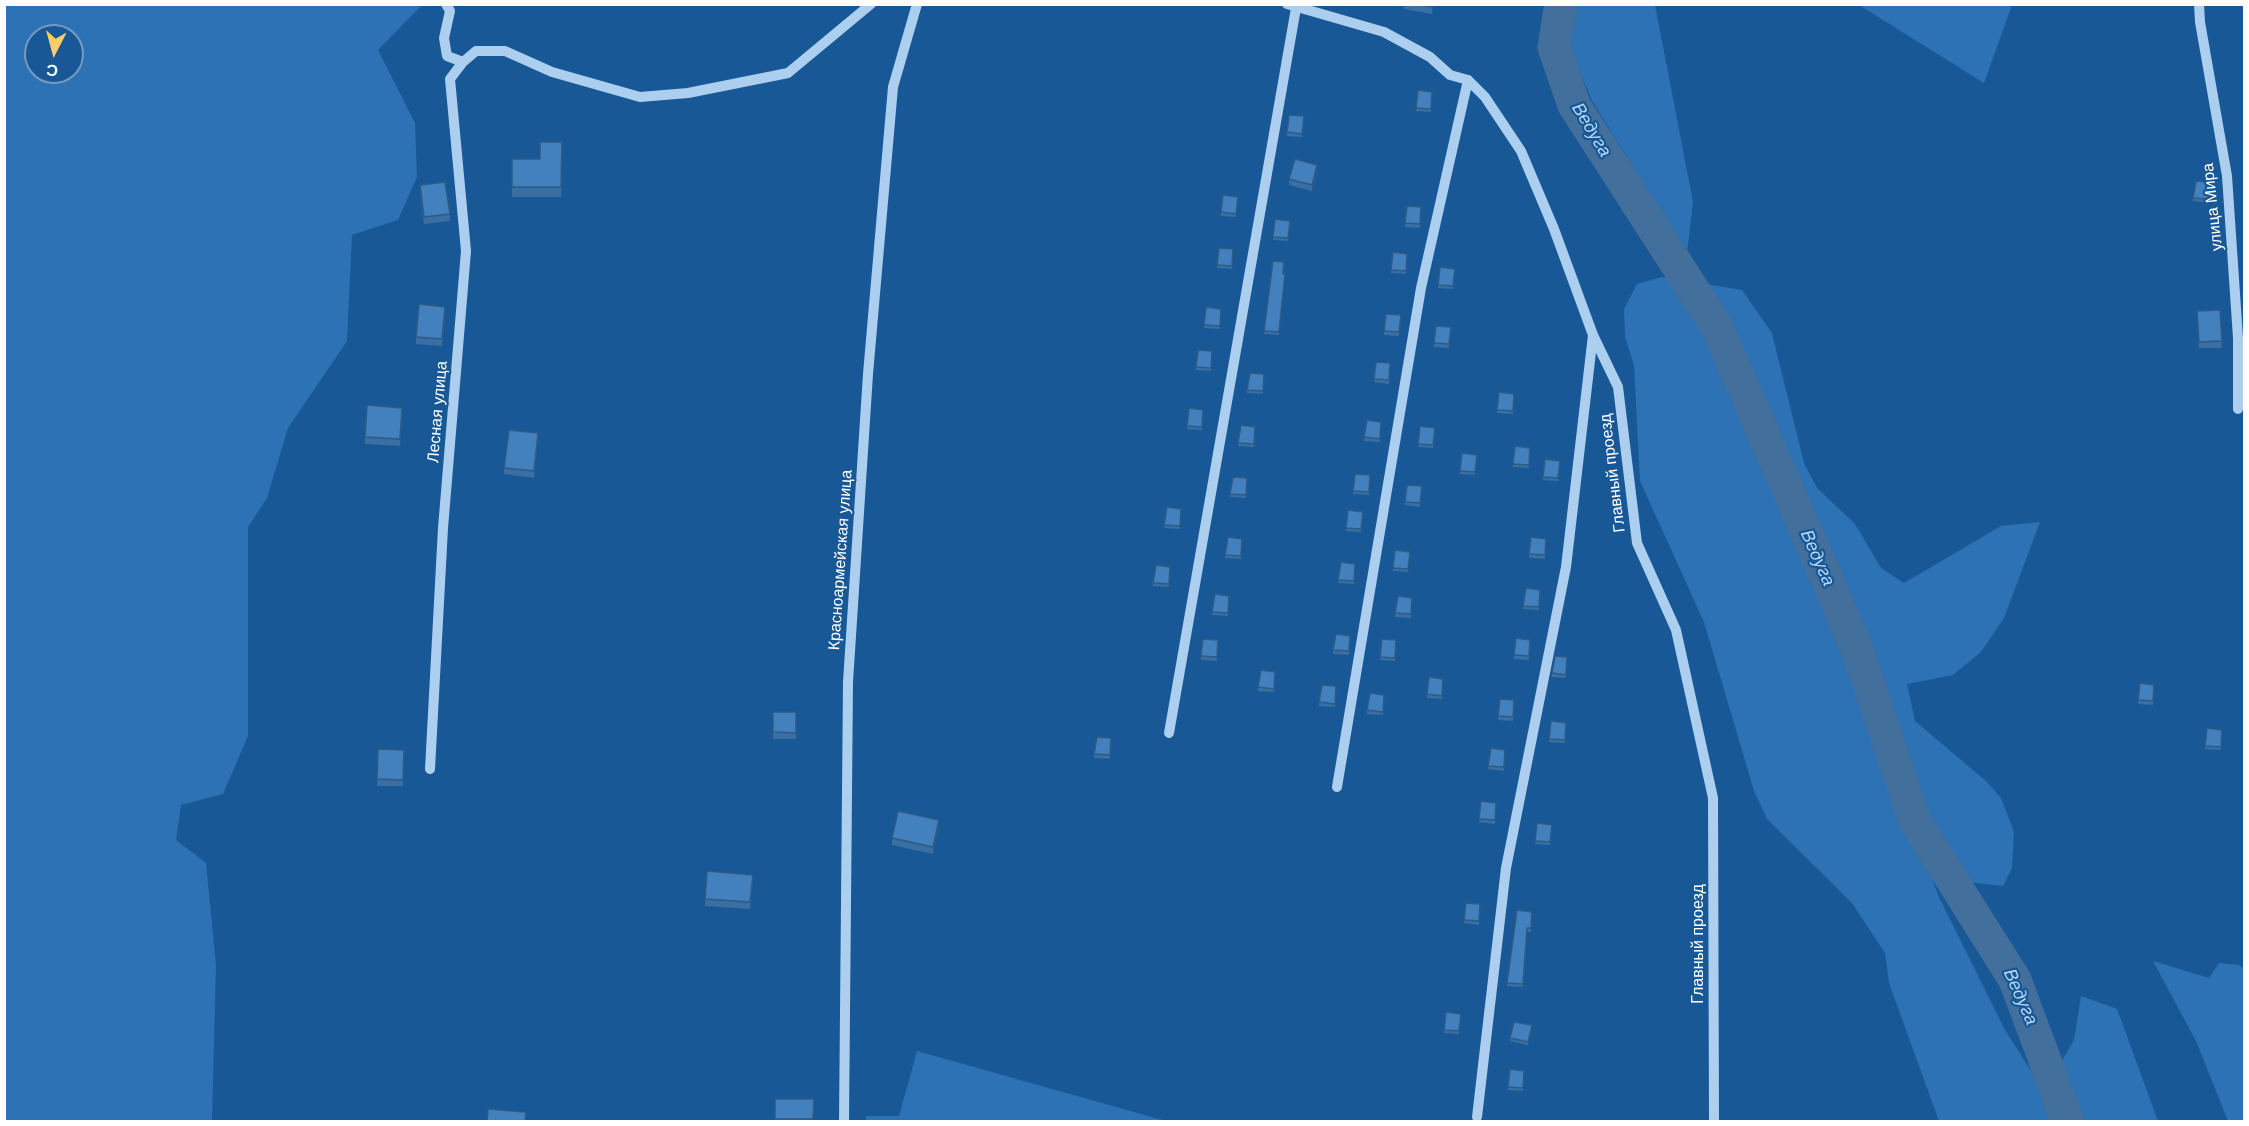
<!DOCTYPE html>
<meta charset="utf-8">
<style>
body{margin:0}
#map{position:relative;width:2249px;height:1126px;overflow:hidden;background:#195896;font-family:Helvetica,sans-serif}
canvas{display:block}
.frame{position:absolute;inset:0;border:6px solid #fff;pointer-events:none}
.north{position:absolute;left:24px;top:24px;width:60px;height:60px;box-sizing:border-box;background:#195896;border:2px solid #759bc0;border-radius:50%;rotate:186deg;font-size:16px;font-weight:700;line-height:24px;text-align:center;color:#fff}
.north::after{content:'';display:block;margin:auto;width:21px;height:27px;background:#ffcb6b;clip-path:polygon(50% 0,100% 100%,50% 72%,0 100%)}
</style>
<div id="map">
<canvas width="2249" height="1126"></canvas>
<div class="frame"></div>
<div class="north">С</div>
</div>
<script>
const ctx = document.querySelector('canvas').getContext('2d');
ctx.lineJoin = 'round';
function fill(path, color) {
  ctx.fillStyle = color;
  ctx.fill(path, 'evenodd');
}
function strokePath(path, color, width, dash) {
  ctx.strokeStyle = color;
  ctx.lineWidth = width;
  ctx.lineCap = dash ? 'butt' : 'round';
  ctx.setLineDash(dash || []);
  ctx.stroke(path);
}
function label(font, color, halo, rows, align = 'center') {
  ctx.font = font + ' Helvetica,sans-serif';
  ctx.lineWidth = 4.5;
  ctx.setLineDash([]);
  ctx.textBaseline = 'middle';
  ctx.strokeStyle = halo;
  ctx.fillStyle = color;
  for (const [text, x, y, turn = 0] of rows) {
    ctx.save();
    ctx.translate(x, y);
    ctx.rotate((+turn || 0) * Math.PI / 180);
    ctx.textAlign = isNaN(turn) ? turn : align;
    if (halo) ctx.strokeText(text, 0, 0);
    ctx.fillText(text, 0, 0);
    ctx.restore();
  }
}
fill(new Path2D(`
 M5 4 422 5 378 50 415 123 417 177 398 220 352 235 347 341 288 428 267 498 248 527V736L223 794 181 805 176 840 206 863 216 965 212 1121H5ZM36 36H72V72H36Z
 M1575 5H1655L1693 202 1687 253 1591 99 1570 48Z
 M1859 5H2012L1984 83Z
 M1662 277 1742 290 1772 333 1804 463 1817 488 1855 524 1881 568 1904 583 2001 526 2040 522 2004 618 1981 652 1953 675 1907 684 1915 721 1987 782 2001 798 2014 832 2012 868 2003 886 1932 878 1938 895 2005 1030 2044 1091 2074 1040 2081 996 2117 1009 2158 1121H1939L1889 983 1885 953 1852 903 1767 819 1754 791 1704 622 1640 481 1634 365 1625 337 1624 309 1637 284Z
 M2153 961 2209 978 2219 963 2239 965 2244 969V1121H2228L2196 1041Z
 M917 1051 1166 1121H866V1116H899Z`), '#2d72b4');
strokePath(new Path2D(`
 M1561 4 1554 47 1574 105 1717 327 1856 646 1915 821 2015 980 2068 1122`), '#426f9b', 33);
strokePath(new Path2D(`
 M446 4 450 11 444 38 447 56 463 62
 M1287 4 1384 32 1430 57 1450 75 1468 80 1485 97 1521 151 1554 229 1593 335 1618 387 1637 543 1676 630 1713 798 1714 1122
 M2199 4 2200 22 2227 176 2238 338V409
 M1169 733 1296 8
 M430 769 443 528 466 251 450 79 463 62 476 51H505L552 72 640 97 688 93 788 73 871 4
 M1337 787 1421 288 1468 80
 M1477 1117 1506 868 1566 567 1593 335
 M844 1122 848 682 868 374 893 87 917 4`), '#accff0', 10);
fill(new Path2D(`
 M1404 4H1433L1432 14 1404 9Z
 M1432 92 1431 112 1416 111V108Z
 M1304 116 1302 137 1287 136V132Z
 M562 142 561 197H512V159H540Z
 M1317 172 1312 191 1289 185V179Z
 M2210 182 2209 203 2193 201V198Z
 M420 185 450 214V221L424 224 420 192Z
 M1238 197 1236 217 1221 216V212Z
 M1421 207 1420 228 1405 227V223Z
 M1290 221 1288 241 1273 240V237Z
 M1233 249 1232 269 1217 268V265Z
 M1407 254 1406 274 1391 273V270Z
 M1455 269 1453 289 1438 288V285Z
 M1284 274 1279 335 1264 334V331Z
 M1221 309 1220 329 1204 328V325Z
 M2220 310 2222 348H2199L2197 311Z
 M445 314 442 346 416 344V337Z
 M1401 315 1399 336 1384 335V331Z
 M1451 327 1449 348 1434 347V343Z
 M1212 351 1211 371 1196 370V367Z
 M1390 363 1389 384 1374 382V379Z
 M1264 374 1263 394 1247 393V390Z
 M1514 394 1513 414 1497 413V410Z
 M1203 410 1202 430 1187 429V426Z
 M402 414 400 446 365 444V437Z
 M1381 422 1380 442 1364 441V437Z
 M1255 427 1254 447 1238 446V443Z
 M1435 428 1433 448 1418 447V444Z
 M538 440 534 478 504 474V468Z
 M1530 448 1529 468 1513 467V464Z
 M1477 455 1475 475 1460 474V471Z
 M1560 461 1558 481 1543 480V477Z
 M1370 475 1369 495 1353 494V491Z
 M1247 478 1246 498 1230 497V494Z
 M1422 486 1420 507 1405 505V502Z
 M1181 509 1180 529 1164 528V525Z
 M1363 512 1361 532 1346 531V528Z
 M1242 539 1241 559 1225 558V555Z
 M1546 539 1545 559 1529 558V554Z
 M1410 552 1408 572 1393 571V568Z
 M1355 564 1354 584 1338 583V580Z
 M1170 567 1169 587 1153 586V583Z
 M1540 590 1539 610 1523 609V606Z
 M1229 596 1228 616 1212 615V612Z
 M1412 598 1411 618 1395 617V613Z
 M1350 636 1349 655 1333 654V650Z
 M1218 640 1217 661 1201 660V656Z
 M1396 640 1395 661 1380 660V657Z
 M1530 640 1529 660 1514 659V655Z
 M1567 657 1566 678 1552 677V673Z
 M1275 672 1274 692 1258 691V687Z
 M1443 679 1442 699 1427 698V694Z
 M2154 685 2153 705 2138 704V700Z
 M1336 686 1335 707 1319 706V702Z
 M1384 695 1383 715 1367 714V710Z
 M1514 700 1513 721 1498 720V716Z
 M773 712H796V739H773Z
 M1566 723 1565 743 1549 742V739Z
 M2222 730 2221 750 2205 749V746Z
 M1111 738 1110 759 1094 758V754Z
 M378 749 404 750 403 786H377Z
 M1505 750 1504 771 1488 769V766Z
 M1496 803 1495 824 1479 822V819Z
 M1552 825 1550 845 1535 844V841Z
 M939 827 933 854 892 845V838Z
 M753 881 750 909 705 906V899Z
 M1480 904 1479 925 1464 923V920Z
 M1532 912 1531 932H1527L1523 987 1507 986V983Z
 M1461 1014 1459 1034 1444 1033V1030Z
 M1532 1029 1528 1045 1510 1041V1038Z
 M1524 1071 1523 1091 1508 1090V1087Z
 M775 1099H814L813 1122H775Z`), '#396fa3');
fill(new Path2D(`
 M1317 165V172L1312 191V185Z
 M538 433V440L534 478V471Z
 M939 820V827L933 854V847Z`), '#2e5a84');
const building = new Path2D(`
 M1415 4H1432V7Z
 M1418 90 1432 92 1431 109 1416 108Z
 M1289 115 1304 116 1302 134 1287 132Z
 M540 142H562L561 187H512V159H540Z
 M1295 159 1317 165 1312 185 1289 179Z
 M2196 181 2210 182 2209 199 2193 198Z
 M445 182 450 214 424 217 420 185Z
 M1223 195 1238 197 1236 214 1221 212Z
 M1407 206 1421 207 1420 224 1405 223Z
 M1275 219 1290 221 1288 238 1273 237Z
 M1219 248 1233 249 1232 266 1217 265Z
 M1393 252 1407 254 1406 271 1391 270Z
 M1273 261 1284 262 1283 274H1285L1279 332 1264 331Z
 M1440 267 1455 269 1453 286 1438 285Z
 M419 304 445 307 442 339 416 337Z
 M1206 307 1221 309 1220 326 1204 325Z
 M2220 310 2222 341 2199 342 2197 311Z
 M1386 314 1401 315 1399 332 1384 331Z
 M1436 326 1451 327 1449 344 1434 343Z
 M1198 350 1212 351 1211 368 1196 367Z
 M1376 362 1390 363 1389 380 1374 379Z
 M1250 373 1264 374 1263 391 1247 390Z
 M1499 392 1514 394 1513 411 1497 410Z
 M367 405 402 408 400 439 365 437Z
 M1189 408 1203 410 1202 427 1187 426Z
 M1367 420 1381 422 1380 439 1364 437Z
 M1241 425 1255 427 1254 444 1238 443Z
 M1420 426 1435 428 1433 445 1418 444Z
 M509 430 538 433 534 471 504 468Z
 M1515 446 1530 448 1529 465 1513 464Z
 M1462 453 1477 455 1475 472 1460 471Z
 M1545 459 1560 461 1558 478 1543 477Z
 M1355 474 1370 475 1369 492 1353 491Z
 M1233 477 1247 478 1246 495 1230 494Z
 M1407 485 1422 486 1420 503 1405 502Z
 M1167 507 1181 509 1180 526 1164 525Z
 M1348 510 1363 512 1361 529 1346 528Z
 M1228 537 1242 539 1241 556 1225 555Z
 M1531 537 1546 539 1545 555 1529 554Z
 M1395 550 1410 552 1408 569 1393 568Z
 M1341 562 1355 564 1354 581 1338 580Z
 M1156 565 1170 567 1169 584 1153 583Z
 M1526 588 1540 590 1539 607 1523 606Z
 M1215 594 1229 596 1228 613 1212 612Z
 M1398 596 1412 598 1411 614 1395 613Z
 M1336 634 1350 636 1349 651 1333 650Z
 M1516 638 1530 640 1529 656 1514 655Z
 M1203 639 1218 640 1217 657 1201 656Z
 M1382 639 1396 640 1395 658 1380 657Z
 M1555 656 1567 657 1566 675 1552 673Z
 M1261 670 1275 672 1274 689 1258 687Z
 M1429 677 1443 679 1442 696 1427 694Z
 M2140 683 2154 685 2153 701 2138 700Z
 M1322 685 1336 686 1335 704 1319 702Z
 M1370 693 1384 695 1383 712 1367 710Z
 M1500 699 1514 700 1513 717 1498 716Z
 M773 712H796V733L773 732Z
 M1551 721 1566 723 1565 740 1549 739Z
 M2207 728 2222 730 2221 747 2205 746Z
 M1097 737 1111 738 1110 755 1094 754Z
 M1491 748 1505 750 1504 767 1488 766Z
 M378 749 404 750 403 780 377 779Z
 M1481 801 1496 803 1495 820 1479 819Z
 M898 811 939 820 933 847 892 838Z
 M1537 823 1552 825 1550 842 1535 841Z
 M707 871 753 875 750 902 705 899Z
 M1466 903 1480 904 1479 921 1464 920Z
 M1517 910 1532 912 1531 928H1527L1523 984 1507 983Z
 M1446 1012 1461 1014 1459 1031 1444 1030Z
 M1514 1022 1532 1025 1528 1042 1510 1038Z
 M1510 1069 1524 1071 1523 1088 1508 1087Z
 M775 1099H814L813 1119H775Z
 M488 1109 526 1112 525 1122H487Z`);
fill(building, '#4281bd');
strokePath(building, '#2e5a84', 1.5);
label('16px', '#fff', '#195896', [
 ["улица Мира",2213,207,-96],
 ["Лесная улица",438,412,-85],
 ["Главный проезд",1613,473,-97],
 ["Красноармейская улица",841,560,-86],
 ["Главный проезд",1699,944,-90]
]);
label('italic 18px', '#b8d9f7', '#195896', [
 ["Ведуга",1591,130,59],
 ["Ведуга",1817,558,66],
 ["Ведуга",2020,997,66]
]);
</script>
